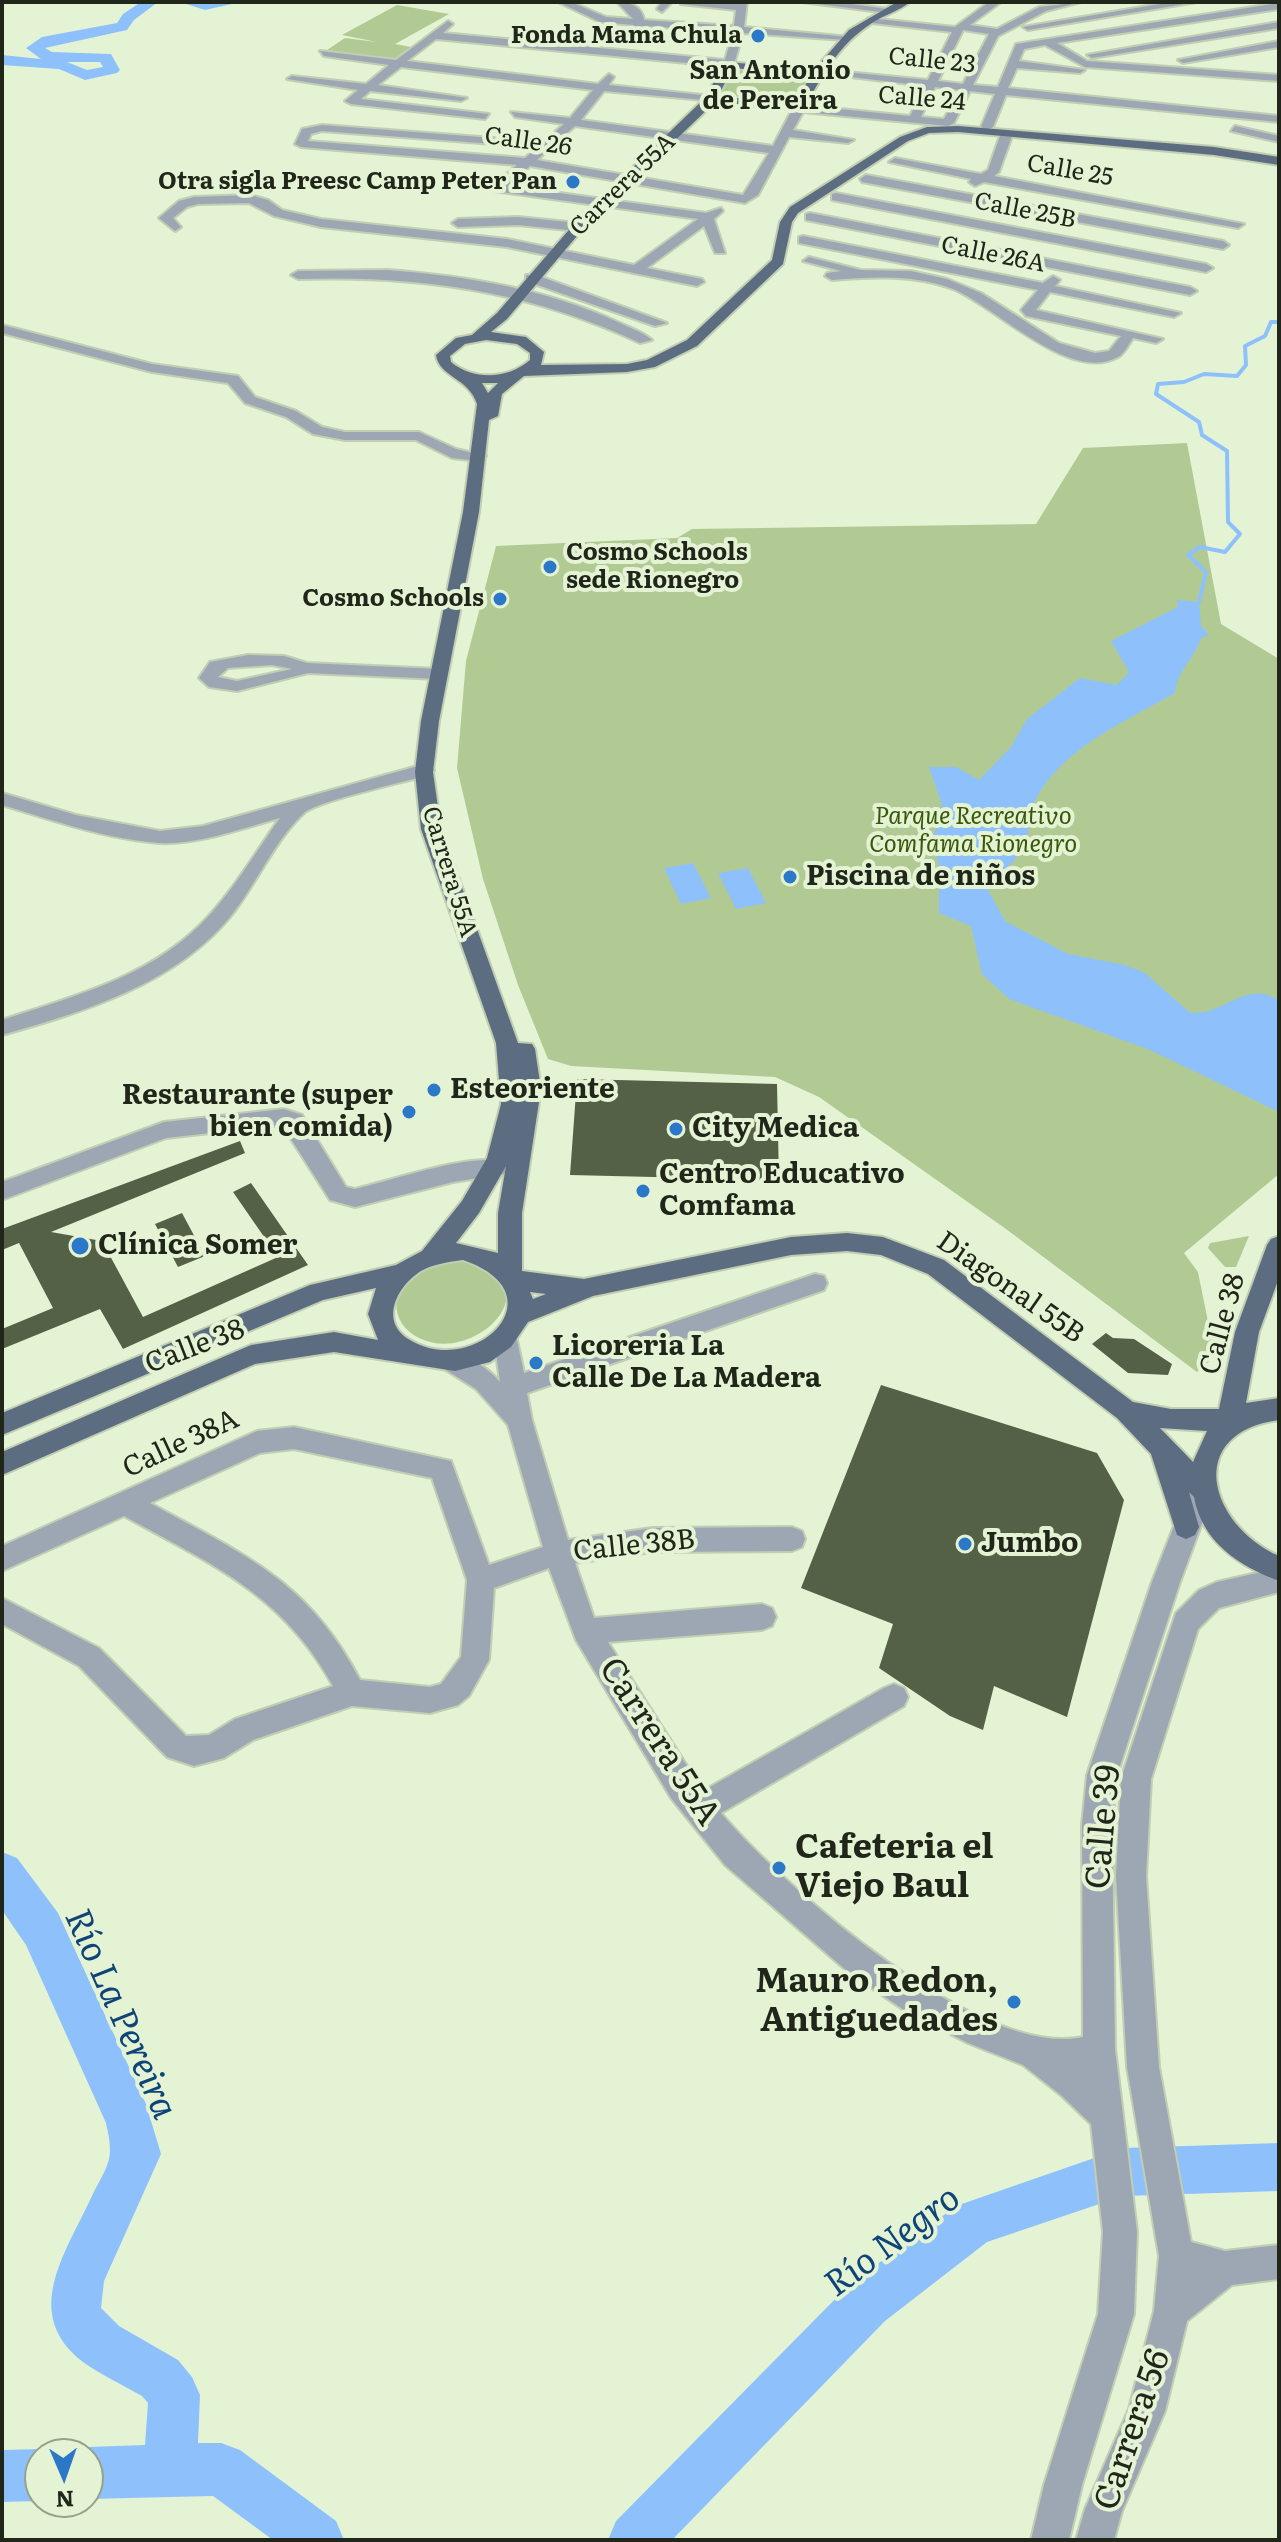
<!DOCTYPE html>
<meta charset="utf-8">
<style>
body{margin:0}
#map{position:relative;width:1281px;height:2542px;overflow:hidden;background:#e4f3d4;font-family:Literata,serif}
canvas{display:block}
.frame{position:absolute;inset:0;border:4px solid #21261b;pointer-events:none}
.north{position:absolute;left:24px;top:2438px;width:80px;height:80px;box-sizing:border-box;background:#e4f3d4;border:2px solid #96a18a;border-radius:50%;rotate:178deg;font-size:22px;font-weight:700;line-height:32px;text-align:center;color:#21261b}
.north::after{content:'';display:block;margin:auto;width:28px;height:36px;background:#2b78c8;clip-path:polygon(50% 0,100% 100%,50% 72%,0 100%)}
</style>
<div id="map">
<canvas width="1281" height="2542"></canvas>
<div class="frame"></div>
<div class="north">N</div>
</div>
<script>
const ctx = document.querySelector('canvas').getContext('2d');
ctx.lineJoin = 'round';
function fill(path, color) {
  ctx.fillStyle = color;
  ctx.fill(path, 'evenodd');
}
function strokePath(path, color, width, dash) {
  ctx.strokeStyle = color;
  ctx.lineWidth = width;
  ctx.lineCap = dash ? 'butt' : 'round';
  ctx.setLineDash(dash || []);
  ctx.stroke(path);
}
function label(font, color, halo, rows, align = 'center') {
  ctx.font = font + ' Literata,serif';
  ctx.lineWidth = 8;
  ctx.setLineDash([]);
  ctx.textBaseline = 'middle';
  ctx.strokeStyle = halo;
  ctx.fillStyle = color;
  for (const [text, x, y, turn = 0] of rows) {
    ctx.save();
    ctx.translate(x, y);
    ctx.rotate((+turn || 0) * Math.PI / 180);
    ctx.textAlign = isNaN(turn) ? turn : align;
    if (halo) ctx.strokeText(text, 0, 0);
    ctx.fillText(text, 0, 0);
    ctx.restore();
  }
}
fill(new Path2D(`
 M397 5 449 14 395 44 411 47 389 63 321 54 345 38 377 42 342 35Z
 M745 69 803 75 810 79 792 105 720 97 732 72Z
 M1187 443 1221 624 1279 659V1174L1184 1253 1198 1272 1215 1356 1197 1372 1006 1229 819 1097 775 1077 571 1066 548 1059 518 985 483 879 457 768 466 661 496 546 677 538 692 529 1036 524 1083 448Z
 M1249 1236 1236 1267H1225L1208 1248 1210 1243Z
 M457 1257C468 1261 482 1264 491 1271 538 1300 469 1363 419 1338 389 1323 390 1289 415 1269 424 1262 445 1260 457 1257Z`), '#b1ca94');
fill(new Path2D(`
 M1177 600 1199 602 1201 626 1209 635 1201 638C1194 660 1177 670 1175 693 1126 721 1067 746 1038 795 1027 814 1031 839 1020 853 1010 867 997 874 988 890L1005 921 1068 954 1125 965 1145 973 1189 1012C1221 1019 1246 977 1279 1001V1112L1150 1050 1009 999 982 974 971 926 939 913V865L932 843 942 805 929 767H956L979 780 1011 747 1027 719 1080 678 1117 685 1129 672 1111 641 1178 607Z
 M693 863 711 898 681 904 664 868Z
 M748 868 766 903 736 909 718 873Z`), '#8ec1fc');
strokePath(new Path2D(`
 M1199 602 1206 572 1188 555 1200 547 1225 552 1240 534 1228 522 1227 451 1202 435 1199 422 1156 394 1158 384 1184 382 1204 374 1237 376 1246 365 1245 346 1265 336 1271 322H1279`), '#8ec1fc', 4);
fill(new Path2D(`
 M141 2H158L134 20 127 30 45 48 52 52 111 54 120 70 117 73 85 80 59 69 2 65V55L41 59 26 48 42 37 117 23 123 14ZM67 62H100L103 67 87 70Z
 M180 2H241L205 10Z
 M2 1852 17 1858 58 1913 146 2104 161 2154 104 2281 101 2308 119 2326 178 2360 192 2377 200 2395 198 2443H221L240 2450 336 2521 344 2540H273L213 2496 88 2499V2454H70L88 2447 145 2445 148 2403 142 2396C123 2385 101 2375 83 2362 21 2314 65 2254 91 2198 108 2163 115 2162 106 2123L26 1945 2 1910Z
 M1279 2143V2191L1123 2196 987 2242 885 2321 672 2540H608L616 2521 849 2285 956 2206 1123 2148Z
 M40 2449 53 2454H40V2501L2 2502V2450Z`), '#8ec1fc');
fill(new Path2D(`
 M577 1079 777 1084 779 1180 570 1175Z
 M240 1141 245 1153 51 1232 102 1241 143 1317 278 1257 233 1192 251 1183 308 1265 123 1349 100 1309 2 1349V1329L53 1308 19 1243 2 1250V1229Z
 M182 1213 205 1256 178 1267 155 1224Z
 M1106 1333 1113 1338 1134 1339 1172 1364 1168 1375 1128 1373 1092 1344Z
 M881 1385 1097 1453 1124 1500 1067 1717 994 1686 983 1730 950 1716 879 1668 893 1624 801 1588Z`), '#546146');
const minor = new Path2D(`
 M558 2H571L606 17 633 19 617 2C629 2 642 6 644 20L734 26 736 10 681 4 747 2 744 27 850 37 845 40 743 33 734 64 729 67 436 39 407 61 598 84 609 74 614 77 609 85 711 96 715 101 604 91 581 120 773 146 793 108 799 105 910 116 925 86 810 72 815 69 928 80 952 32 872 23 868 18 955 27 989 2H1001L970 25 997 29 1039 7 1081 2 1046 11 998 36 973 85 998 87 1016 44 1279 3V9L1057 43 1087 61 1279 75V81L1085 67 1045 45 1024 49 1019 61 1085 70 1080 73 1017 68 1008 88 1279 116V122L1006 95 993 127 987 130 981 127 995 94 970 91 954 123 948 126 803 112 793 130 854 140 848 143 789 137 758 195 745 203 530 166 508 186 706 213 721 208 723 211 714 219 725 253H715L704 226 647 268 702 279 704 282 697 286 507 247 321 227 274 216 249 203 198 204 187 207 173 218 181 227 175 231 159 218 179 201 194 197 250 195 268 200 282 210 321 219 507 239 634 265 698 219 494 191V185L517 165 301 147 295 144 302 129 322 125 494 138 500 141 494 144 322 131 311 134 308 141 525 158 564 124 515 117 511 112 570 118 593 90 401 67 378 85 467 98 461 101 370 91 361 99 489 114 485 119 351 104 345 101 358 90 287 79 292 76 366 84 389 65 324 56 320 51 396 60 448 21 453 24 443 33 725 60 733 32 645 26V32L640 35 635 32 634 25 600 22ZM963 30 989 34 963 84 938 81ZM935 87 960 90 944 119 921 117ZM575 126 769 153 743 195 537 160Z
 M662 2H672L662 12 657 9Z
 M802 2H838L894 10 889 13Z
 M1172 2H1197L1028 30 1023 27Z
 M1279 22V28L1092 58 1087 55Z
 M1279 41V47L1183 63 1178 60Z
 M1235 126 1279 136V142L1231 131Z
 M1007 130 1013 133 999 172 994 176 1244 224 1238 228 984 182 975 186 969 182 971 179 889 162 895 158 981 174 988 170 1001 133Z
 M866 175 1223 241 1229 245 1223 249 862 182 860 179Z
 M836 193 1206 264 1213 268 1206 272 832 200V194Z
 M810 213 1190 287 1197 291 1190 295 806 220V214Z
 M518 217 578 223 584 227 578 231 518 225 458 227 452 223 458 219Z
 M803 236 1043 283 1053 276 1060 280 1055 286 1181 313 1174 317 1050 292 1036 310 1163 339 1156 343 1133 338C1129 344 1124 354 1118 357 1070 384 995 306 953 289 914 274 873 277 832 280L825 276 827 273 841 271 803 261 809 257 861 270 911 271 947 279 981 293 1059 343 1095 353 1109 351 1121 336 1026 316 1021 310 1038 290 799 243V237Z
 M387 270C466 276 547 289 620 323 630 328 643 332 652 340L640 343C530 291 419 275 298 279L291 275 298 271Z
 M526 275H536L667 323 655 326 526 281Z
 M2 325 152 364 238 376 255 397 296 411 322 427 345 432H419L456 449 486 456 478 461 452 458 416 440H345L313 434 286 417 245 403 228 383 152 372 2 333Z
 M248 655 284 656 307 663 439 669 448 674 439 679 308 673 237 691 209 687 199 678 210 662ZM272 665 292 669 237 681 218 677 228 668Z
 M425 764 434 770 432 774C409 781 317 801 304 813 274 841 256 885 230 917 175 984 83 1012 2 1035V1020C71 997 146 978 199 926 231 895 254 854 280 818 243 828 198 845 159 843 106 839 52 820 2 805V793L76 815 160 831 203 826Z
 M284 1109 302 1115 346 1187 355 1189C390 1181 472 1152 504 1162L507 1168 504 1174 453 1182 355 1207 330 1200 282 1125 166 1138 2 1200V1182L164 1122Z
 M815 1274 824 1276 827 1283 824 1290 527 1393 532 1420 568 1540 652 1528 792 1527 802 1531 805 1539 802 1547 792 1551 652 1552 575 1563 594 1618 762 1604 772 1608 776 1617 772 1626 762 1630 608 1642 703 1791 884 1688 894 1684 904 1688 908 1697 904 1706 721 1813C783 1887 981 2060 1083 2037L1082 1825 1087 1775 1152 1582 1189 1488 1193 1480 1202 1477 1211 1480 1215 1488 1180 1582 1117 1775 1112 1825 1115 2049 1137 2232 1134 2314 1082 2485 1069 2540H1031L1044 2485 1098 2314 1103 2232 1091 2124 1062 2096 1023 2065 968 2043 907 2012 847 1971 725 1865 671 1798 576 1640 549 1568 494 1588 489 1660 469 1696 458 1705 430 1713 352 1706 253 1740 224 1758 194 1766 167 1757 79 1666 2 1624V1598L99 1648 186 1736 209 1735 235 1719 333 1686C283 1594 211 1564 124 1516L2 1571V1546L257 1431 294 1427 451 1461 489 1565 543 1547 508 1425 476 1389 443 1368 440 1361 443 1354C461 1348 488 1368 500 1382L494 1338 497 1331 506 1328 515 1331 524 1373ZM294 1449 432 1478 467 1580 461 1657 441 1684 430 1687 360 1680C308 1580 244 1555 150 1503L260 1453Z
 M1279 1568V1592L1219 1608 1198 1629 1151 1779 1146 1876 1159 2067 1191 2242 1225 2251 1279 2245V2279L1232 2285 1187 2321 1165 2411 1122 2511 1114 2540H1076L1085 2509 1129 2409 1154 2311 1159 2256 1127 2067 1116 1876 1121 1779 1176 1613 1199 1590 1217 1582Z`);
const major = new Path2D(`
 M897 2H910C899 11 884 15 872 23 838 45 822 76 803 110L714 103 582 230 507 319 491 332 526 337 544 352 541 365 627 364 647 360 687 340 772 260 780 222 790 207 900 137 927 127 958 126 1214 147 1279 157V165L1214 155 958 132 929 133 908 141 798 213 792 222 783 264 697 346 655 367 627 372 524 376 502 394 498 416 489 420 479 512 439 721 433 772 441 829 518 1043 532 1044 535 1049 541 1089 522 1213V1271L584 1279 791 1237 847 1233 883 1237 944 1260 1133 1402 1171 1409H1219L1235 1332 1267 1245 1271 1239 1279 1236V1278L1259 1332 1246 1403 1279 1398V1420C1183 1433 1209 1525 1279 1556V1581C1239 1566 1202 1542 1194 1497L1189 1492 1199 1527 1195 1535 1186 1539 1177 1535 1151 1454 1117 1418 928 1274 881 1255 847 1251 791 1255 593 1296 528 1322 511 1347 490 1362 455 1371 334 1352 255 1364 2 1475V1452L251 1345 334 1332 378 1340 368 1314 376 1288 323 1300 2 1435V1413L310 1285 396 1265 422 1251 462 1201 487 1158 501 1104 496 1043 421 829 415 772 421 721 463 512 477 404C469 378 439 377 436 355L456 338 472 335 497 313 574 224 705 98 725 62 815 69 849 30ZM733 68 811 75 795 104 718 96ZM486 340 517 344 530 353V360C508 379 474 381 451 362L450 356 465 344ZM482 383H498L488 393ZM506 1166 498 1213V1253L456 1243 479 1213ZM463 1260C562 1294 475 1379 410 1340 379 1322 396 1287 421 1271 434 1264 448 1262 463 1260ZM530 1292 546 1294 533 1299ZM1160 1428 1207 1431 1193 1462Z`);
strokePath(minor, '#c1ceb3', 4);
strokePath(major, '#c1ceb3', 4);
fill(minor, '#9da7b3');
fill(major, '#5c6d81');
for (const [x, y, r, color] of [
 [758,36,8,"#2b78c8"],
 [573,182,8,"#2b78c8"],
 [550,567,8,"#2b78c8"],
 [500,599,8,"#2b78c8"],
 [790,877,8,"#2b78c8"],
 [434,1090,8,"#2b78c8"],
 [409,1112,8,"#2b78c8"],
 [676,1129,8,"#2b78c8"],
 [643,1191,8,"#2b78c8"],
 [80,1246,10,"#2b78c8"],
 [536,1363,8,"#2b78c8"],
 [965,1544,8,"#2b78c8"],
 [779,1868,8,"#2b78c8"],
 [1014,2002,8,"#2b78c8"]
]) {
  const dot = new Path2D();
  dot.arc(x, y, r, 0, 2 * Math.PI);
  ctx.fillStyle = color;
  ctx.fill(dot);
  strokePath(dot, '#e4f3d4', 3);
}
label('bold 24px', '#21261b', '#e4f3d4', [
 ["Fonda Mama Chula",742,36],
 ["Otra sigla Preesc Camp Peter Pan",557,182],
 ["Cosmo Schools",566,553,"left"],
 ["sede Rionegro",566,581,"left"],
 ["Cosmo Schools",484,599]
], 'right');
label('24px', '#21261b', '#e4f3d4', [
 ["Calle 23",932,61,6],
 ["Calle 24",922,99,5],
 ["Calle 26",528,142,8],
 ["Calle 25",1070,171,10],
 ["Carrera 55A",623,185,-44],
 ["Calle 25B",1025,211,11],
 ["Calle 26A",993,255,11],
 ["Carrera 55A",449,872,73]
]);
label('italic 24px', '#3b570b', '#e4f3d4', [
 ["Parque Recreativo",973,817],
 ["Comfama Rionegro",973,845]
]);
label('bold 26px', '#21261b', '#e4f3d4', [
 ["San Antonio",770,71],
 ["de Pereira",770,101]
]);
label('bold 28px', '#21261b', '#e4f3d4', [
 ["Piscina de niños",806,877],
 ["Esteoriente",450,1090],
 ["Restaurante (super",393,1096,"right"],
 ["bien comida)",393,1128,"right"],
 ["City Medica",692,1129],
 ["Centro Educativo",659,1175],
 ["Comfama",659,1207],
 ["Clínica Somer",98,1246],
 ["Licoreria La",552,1347],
 ["Calle De La Madera",552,1379],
 ["Jumbo",981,1544]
], 'left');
label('28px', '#21261b', '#e4f3d4', [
 ["Diagonal 55B",1010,1288,35],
 ["Calle 38",1223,1324,-75],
 ["Calle 38",195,1347,-21],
 ["Calle 38A",181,1444,-25],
 ["Calle 38B",634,1546,-6]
]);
label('34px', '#21261b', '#e4f3d4', [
 ["Carrera 55A",659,1742,57],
 ["Calle 39",1104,1827,-85],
 ["Carrera 56",1133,2430,-71]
]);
label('bold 34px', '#21261b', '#e4f3d4', [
 ["Cafeteria el",795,1848],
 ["Viejo Baul",795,1887],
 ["Mauro Redon,",998,1982,"right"],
 ["Antiguedades",998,2021,"right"]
], 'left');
label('italic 36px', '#0f4479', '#e4f3d4', [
 ["Río La Pereira",120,2014,66],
 ["Río Negro",893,2242,-37]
]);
</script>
